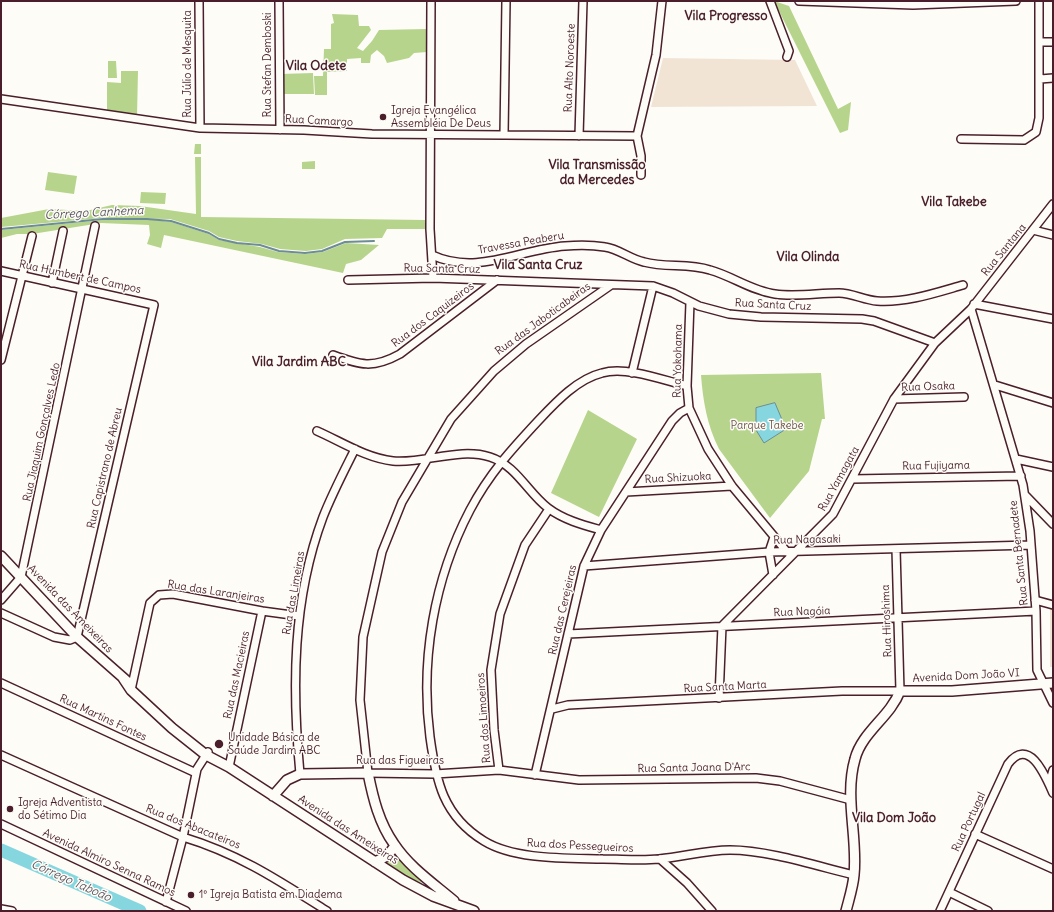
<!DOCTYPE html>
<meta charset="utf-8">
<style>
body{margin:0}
#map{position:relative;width:1054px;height:912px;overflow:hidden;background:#fdfcf7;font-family:Delius,sans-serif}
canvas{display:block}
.frame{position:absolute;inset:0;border:2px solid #4a1f2b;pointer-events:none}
</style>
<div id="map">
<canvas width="1054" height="912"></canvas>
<div class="frame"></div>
</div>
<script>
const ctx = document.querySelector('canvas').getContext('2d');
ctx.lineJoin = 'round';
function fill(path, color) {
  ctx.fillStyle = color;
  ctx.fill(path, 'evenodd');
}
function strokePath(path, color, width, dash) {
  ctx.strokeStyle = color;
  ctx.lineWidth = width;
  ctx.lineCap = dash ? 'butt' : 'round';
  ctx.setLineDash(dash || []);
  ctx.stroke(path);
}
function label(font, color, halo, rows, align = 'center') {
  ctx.font = font + ' Delius,sans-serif';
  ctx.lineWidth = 3;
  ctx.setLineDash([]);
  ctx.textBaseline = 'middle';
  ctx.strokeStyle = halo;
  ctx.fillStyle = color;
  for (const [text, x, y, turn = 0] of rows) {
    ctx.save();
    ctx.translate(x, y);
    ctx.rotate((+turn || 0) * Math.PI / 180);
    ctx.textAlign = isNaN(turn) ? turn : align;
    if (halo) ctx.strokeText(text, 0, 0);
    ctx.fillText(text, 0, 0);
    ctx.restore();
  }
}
fill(new Path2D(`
 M663 58 795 60 817 106 651 107Z
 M1050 607 1053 608V667H1050Z`), '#f1e4d5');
fill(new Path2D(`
 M774 1 789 6 838 109 851 102 848 130 840 133Z
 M332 14 358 15 359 26H369L371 30 357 48 363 51 372 41 379 30 427 29V52L414 53 409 58 387 63 384 56 377 50 371 55 370 63H361V58L347 59V71L327 72V95H315L314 76H323L324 49H331V24L334 23Z
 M108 61H116L117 78H108Z
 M121 71H138L137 116 107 111V82L121 83Z
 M313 73 314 94H281V74Z
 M195 144H201V154H194Z
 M195 157H201V217L425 220V229H387L382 238 345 239 322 249 306 251 280 249 262 244 237 241 219 237 209 231 170 219 102 218 1 227V218L49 209 86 211 112 205 140 206 196 214Z
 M315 161V169H302V162Z
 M48 172 77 176 74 194 45 190Z
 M141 192 166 193 165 204 140 203Z
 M147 219 171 222 209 234 219 240 260 247 278 252 305 254 323 252 346 243 379 245 361 260 346 264 343 273 164 235 161 248 147 244 150 235 149 225 101 223 32 234H17L1 238V230L103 220Z
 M821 373 825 419H822L809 471 770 518 719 449C707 425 703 401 701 375Z
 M588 410 637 439 599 517 551 493Z
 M396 849 423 883 405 877 380 862 394 855Z`), '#b7d48c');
const water = new Path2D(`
 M775 403 786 429 764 443 756 430V408Z`);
fill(water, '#85d6de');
strokePath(water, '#6d8d96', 1);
strokePath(new Path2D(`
 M1 229 103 219H147L171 221 209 233 219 239 237 243 260 245 279 251 305 253 322 251 345 242 374 241`), '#6d8d96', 2);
strokePath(new Path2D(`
 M1 850 140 911`), '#85d6de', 13);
const street = new Path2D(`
 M199 1 200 128
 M279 1 280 130
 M431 1 430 229 433 278
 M770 1 789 51 787 57
 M799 1 913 5 1016 1
 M1040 42H1053
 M1040 79 1053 78
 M1 99 200 128 304 130 372 134 637 136
 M504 135 506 1
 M579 136 583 1
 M961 139 1024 140 1036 132 1039 118V1
 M641 175V156L637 136 656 55 662 1
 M1033 230 1053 235
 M432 255C477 276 520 249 565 246 577 245 593 245 605 247 619 249 630 259 644 262 666 268 688 263 710 270 732 276 752 291 775 294 796 297 818 293 839 293 852 293 864 300 877 301 906 303 935 293 963 285
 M1 271 154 305 77 637 70 640 54 637 1 613
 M348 280 433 278 653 286 673 293 699 306 729 314 761 317 862 319 874 321 935 343
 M52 283 63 231
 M611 285 526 344 494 371 451 419 402 502 382 552 363 637 360 700 368 773 435 774 499 770 579 780 756 778 780 781 851 800
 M690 302 687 386 689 408 708 449 732 486 787 552
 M974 304 1053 319
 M971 309 1023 485 1030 531 1036 611 1037 670 1053 703
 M333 355C360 365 373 369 400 354L497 280
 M1 360 32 236
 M632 373 653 286
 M995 385 1053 403
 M687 386C663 380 626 366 602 373 577 379 555 403 538 421 511 450 489 474 470 510 434 579 420 660 430 737 436 781 443 816 484 841 515 860 566 858 603 859 622 859 640 861 659 859 683 857 705 850 730 850 767 850 817 866 854 875
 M894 399 964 397
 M317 431C342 442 366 458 393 461 424 464 459 447 490 457 516 465 528 493 548 508 564 520 583 525 601 530
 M1016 459 1053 467
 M852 479 1021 476
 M626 492 732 486
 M1025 495 1053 524
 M584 566 769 552 1031 545
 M773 575 769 552 774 537
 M1 600 21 577 95 226
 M1035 600 1053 605
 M568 634 1036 611
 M1 683 196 773
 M131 690 150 603 159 595 173 594 262 611 299 616
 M719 698 722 626 833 514 894 399 935 343 971 309 1053 204
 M552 709 568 705 842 691H900L896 549
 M1 755 183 837C239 854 278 880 327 911
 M229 767 262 611
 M499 770 494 730 491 670 500 614 525 545 549 509
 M300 774C292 688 292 600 323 517 332 494 344 471 355 449
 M535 775 584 566 601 530 672 421 680 413 689 408
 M1049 784 1053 770
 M1 824 186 911
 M975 834 1053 869
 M660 859 687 883 712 911
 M949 892 988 911
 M166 902 183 837 197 769 208 752
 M1 909 12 911
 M940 911 1008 764C1029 736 1045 775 1053 793`);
const secondary = new Path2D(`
 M1 556 77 637 128 682
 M123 678 131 690 172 728 206 755 229 767 403 880 433 896 474 911
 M273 796 287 780 300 774 368 773C373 798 379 823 394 844 409 867 434 884 454 901
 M375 862 387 856 395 846
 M846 911C849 899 853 887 854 875 858 837 844 797 855 759 862 732 890 717 900 691H952L1053 683`);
strokePath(street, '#4a1f2b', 10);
strokePath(secondary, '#4a1f2b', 12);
strokePath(street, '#fdfcf7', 7);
strokePath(secondary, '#fdfcf7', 9);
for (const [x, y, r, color] of [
 [383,117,4,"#4a1f2b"],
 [219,744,5,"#4a1f2b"],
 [10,809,4,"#4a1f2b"],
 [191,895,4,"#4a1f2b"]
]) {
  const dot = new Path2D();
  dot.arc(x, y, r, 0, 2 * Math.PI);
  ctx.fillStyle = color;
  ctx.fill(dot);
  strokePath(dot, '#fdfcf7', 1.5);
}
label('11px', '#4a1f2b', '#fdfcf7', [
 ["Rua Júlio de Mesquita",188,64,-90],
 ["Rua Stefan Demboski",268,65,-90],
 ["Rua Alto Noroeste",570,68,-88],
 ["Rua Camargo",319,121,3],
 ["Travessa Peaberu",521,243,-10],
 ["Rua Santana",1004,250,-51],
 ["Rua Santa Cruz",442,269,1],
 ["Rua Humbert de Campos",80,277,12],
 ["Rua Santa Cruz",773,305,3],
 ["Rua dos Caquizeiros",433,315,-37],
 ["Rua das Jaboticabeiras",543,319,-36],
 ["Rua Yokohama",678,361,-89],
 ["Rua Osaka",928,387,-2],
 ["Rua Jiaquim Gonçalves Ledo",42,432,-78],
 ["Rua Fujiyama",936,466,-1],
 ["Rua Capistrano de Abreu",105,468,-77],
 ["Rua Shizuoka",678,478,-3],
 ["Rua Yamagata",839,479,-61],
 ["Rua Nagasaki",807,540,-1],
 ["Rua Santa Bernadete",1019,553,-96],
 ["Rua das Laranjeiras",216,592,9],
 ["Rua das Limeiras",294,593,-80],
 ["Avenida das Ameixeiras",70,609,46],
 ["Rua das Cerejeiras",563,610,-77],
 ["Rua Nagóia",802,612,-2],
 ["Rua Hiroshima",887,621,-92],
 ["Rua das Macieiras",237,675,-78],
 ["Avenida Dom João VI",966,676,-3],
 ["Rua Santa Marta",725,687,-3],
 ["Rua Martins Fontes",103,718,25],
 ["Rua dos Limoeiros",484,718,-94],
 ["Rua das Figueiras",400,761],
 ["Rua Santa Joana D'Arc",694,768,-1],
 ["Rua Portugal",969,822,-65],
 ["Rua dos Abacateiros",193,827,22],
 ["Avenida das Ameixeiras",348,830,33],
 ["Rua dos Pessegueiros",580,846,3],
 ["Avenida Almiro Senna Ramos",109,863,25]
]);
label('11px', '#4a1f2b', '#fdfcf7', [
 ["Igreja Evangélica",391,111],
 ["Assembléia De Deus",391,124],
 ["Unidade Básica de",228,738],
 ["Saúde Jardim ABC",228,751],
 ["Igreja Adventista",18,803],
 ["do Sétimo Dia",18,816],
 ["1º Igreja Batista em Diadema",199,895]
], 'left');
label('11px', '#6b5548', '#fdfcf7', [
 ["Parque Takebe",767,426]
]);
label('italic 12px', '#5c5661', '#fdfcf7', [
 ["Córrego Canhema",94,213,-3],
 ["Córrego Taboão",71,881,24]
]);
label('bold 13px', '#4a1f2b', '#fdfcf7', [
 ["Vila Progresso",726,16],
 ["Vila Odete",316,66],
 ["Vila Transmissão",597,165],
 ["da Mercedes",597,180],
 ["Vila Takebe",954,202],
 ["Vila Olinda",808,257],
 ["Vila Santa Cruz",538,265],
 ["Vila Jardim ABC",299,362],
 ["Vila Dom João",894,818]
]);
</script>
